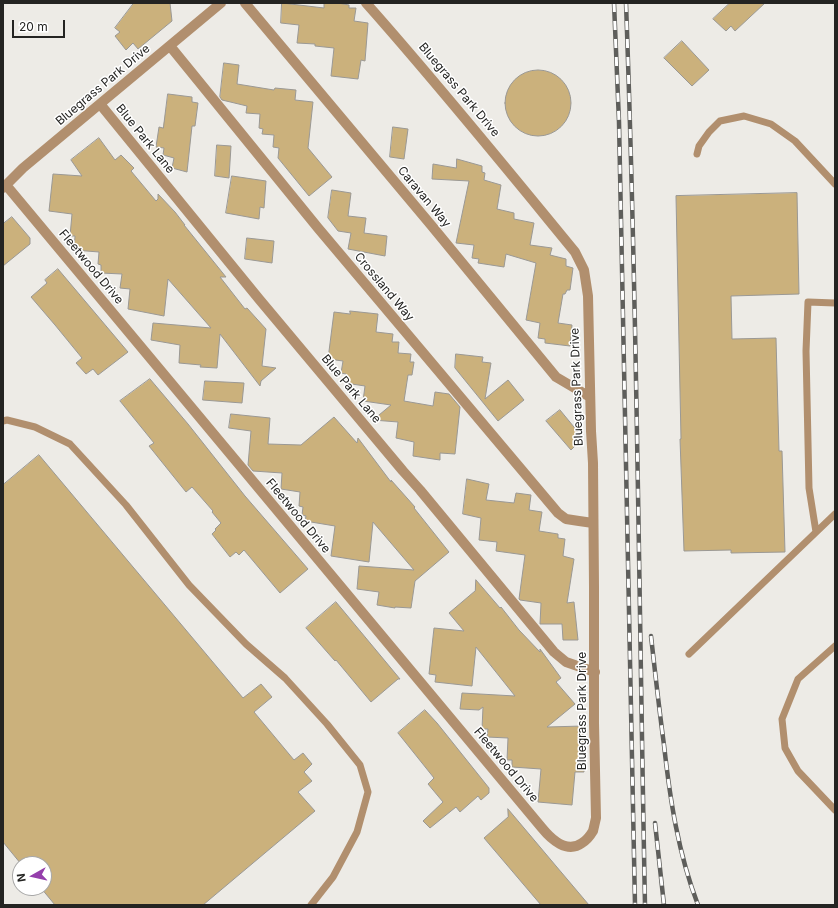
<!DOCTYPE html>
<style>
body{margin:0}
#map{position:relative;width:838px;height:908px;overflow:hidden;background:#edebe6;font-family:Inter,sans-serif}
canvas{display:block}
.frame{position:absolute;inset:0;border:4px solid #242422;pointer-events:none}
.north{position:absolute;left:12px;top:856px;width:40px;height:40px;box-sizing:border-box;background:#fff;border:1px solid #a7a7a7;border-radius:50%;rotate:262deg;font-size:11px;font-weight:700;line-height:16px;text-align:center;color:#242422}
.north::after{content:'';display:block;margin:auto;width:14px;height:18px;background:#953fac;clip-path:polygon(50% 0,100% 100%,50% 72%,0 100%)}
.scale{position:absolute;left:12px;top:20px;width:53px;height:18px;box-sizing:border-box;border:2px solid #242422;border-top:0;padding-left:5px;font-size:12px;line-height:14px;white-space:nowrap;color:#242422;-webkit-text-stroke:3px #fff;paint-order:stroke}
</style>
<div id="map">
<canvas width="838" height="908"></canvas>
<div class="frame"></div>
<div class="north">N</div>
<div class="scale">20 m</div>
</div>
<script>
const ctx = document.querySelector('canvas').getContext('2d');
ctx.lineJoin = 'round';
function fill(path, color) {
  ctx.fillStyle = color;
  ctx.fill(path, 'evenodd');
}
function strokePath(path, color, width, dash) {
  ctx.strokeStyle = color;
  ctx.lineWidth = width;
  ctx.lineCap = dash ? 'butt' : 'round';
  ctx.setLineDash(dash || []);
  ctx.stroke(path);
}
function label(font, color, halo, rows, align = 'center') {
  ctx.font = font + ' Inter,sans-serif';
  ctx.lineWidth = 3;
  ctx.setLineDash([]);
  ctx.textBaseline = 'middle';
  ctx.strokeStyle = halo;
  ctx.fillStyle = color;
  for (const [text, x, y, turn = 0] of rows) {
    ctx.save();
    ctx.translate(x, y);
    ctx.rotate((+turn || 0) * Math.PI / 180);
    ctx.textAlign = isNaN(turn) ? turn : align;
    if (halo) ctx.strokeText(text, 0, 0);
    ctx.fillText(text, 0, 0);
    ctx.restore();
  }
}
const building = new Path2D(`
 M134 3H170L172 21 138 49 133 43 126 50 115 36 120 32 115 28Z
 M282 3 324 8V3H338L349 5V8H356L354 21 368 23 365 61 361 60 358 79 331 76 334 48 315 46V44L297 43 299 25 281 23Z
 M730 3H765L735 31 731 26 726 31 713 19Z
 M682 41 709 70 692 86 664 58Z
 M224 63 239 65 237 84 274 90 275 88 296 90 295 100 313 102 308 148 332 177 309 196 278 158 279 148 273 147 274 135 262 134 263 129 259 128 260 114 246 113 247 106 222 100 220 97Z
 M505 103a33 33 0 1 1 66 0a33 33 0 1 1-66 0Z
 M168 94 192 97V102L198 103 195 126H192L187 172 172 168 174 158 163 155 164 148 156 147 159 127 163 128Z
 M393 127 408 129 404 159 390 157Z
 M99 138 115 160 121 155 134 168 131 171 156 201 158 199V194L175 212 185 225H184L226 277H220L245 309 247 308 266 329 262 366 276 368 261 381 260 386 220 334 217 368 200 367 201 365 179 363 180 345 151 340 153 323 211 328 168 279 164 316 128 309 130 289 120 288 122 274 101 273V265L98 264 99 252 74 250 75 236H70L72 214 49 211 53 174 82 176 71 160Z
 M217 145 231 146 229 178 215 176Z
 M457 159 482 166V172L485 173 484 180 501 185 497 209 514 213V219L534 223 530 245 552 248 550 255 566 259V266L573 268 570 290H567L565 294H563L558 323 572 325 570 346 545 343V339L538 338 540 323 526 320 536 263 506 254 504 267 478 263 479 259 472 258 474 245 456 243 469 181 432 179 433 164 456 168Z
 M232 176 266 181 264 208 260 207 259 219 226 213Z
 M332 190 351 193 348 216 366 218 364 233 387 236 385 256 348 249 351 233 338 231 328 218Z
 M797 193 799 294 731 296 732 339 776 338 779 451H782L785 552 731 553V550L684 551 680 439H681L679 343 676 196Z
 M12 217 30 238V244L3 266V224Z
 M247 238 274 241 272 263 245 259Z
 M58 269 128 352 98 375 93 369 86 374 76 363 82 358 55 325 31 297 47 283 45 280Z
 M350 311 378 314 376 332 393 334 392 342H399L398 353 411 354 410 362H414L412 375H408L404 401 433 406 435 392 449 394 460 407 455 454 440 453V460L413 456 414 442 396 438 398 422 373 420 391 405 363 401 365 386 345 383 346 374 341 373 343 361 328 359 334 312 350 314Z
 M456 354 483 357 482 362 491 363 485 399 508 380 524 400 498 421 455 368Z
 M150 379 188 424 245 496 308 569 280 593 244 550 239 555 236 552 230 557 212 534 216 530 215 529 221 523 212 512 213 511 192 487 186 492 149 446 154 443 120 401Z
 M205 381 244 383 242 403 203 400Z
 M560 410 583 438 571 450 546 421Z
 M231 414 270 418 268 444 301 445 334 417 357 443 358 438 391 482V480L415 507 414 508 449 552 415 581 411 608 395 607V608L377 605 379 592 357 589 359 566 414 570 373 522 369 562 331 556 335 526 305 521 306 516 302 515 303 507 299 506 300 492 281 489 282 473 253 471 248 465 251 431 229 428Z
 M39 455 243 698 261 684 272 697 254 712 294 760 303 753 312 764 304 772 312 781 298 792 315 811 203 905H55L41 888H44V864H21L3 842V485Z
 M467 479 489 484 486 500 514 503 516 493 531 495 529 510 542 512 539 531 558 534V538L565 539 563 556 574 559 567 603 574 602 578 640H563L562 624H540L541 603 520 600 519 599 525 555 496 551 497 542 479 540 481 518 463 514Z
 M476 580 500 608 501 607 519 630 540 652V649L561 678 556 682 575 704 547 727 583 726 584 772H575L572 805 538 802 541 769 512 767V760H507L508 738 487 737 488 729H482L483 707 479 710 460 709 462 693 515 696 476 647 472 686 435 682 436 675 429 674 434 628 464 631 449 613 475 591Z
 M336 602 400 679H398L371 702 336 660 335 661 306 628Z
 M425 710 437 723 489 788V793L481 800 478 796 460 812 456 807 430 828 423 821 443 802 428 784 434 778 398 733Z
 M508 809 556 866 589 905H541L484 838 508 817Z`);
fill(building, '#cbb17c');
strokePath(building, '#9a9894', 1);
strokePath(new Path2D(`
 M697 154 699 146 709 132 720 121 744 116 771 124 795 141 835 184
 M3 421 7 420 35 427 70 444 126 505 189 585 246 644 285 678 327 724 360 765 368 792 357 832 333 877 311 905
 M816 532 809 488 806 351 808 302 835 303
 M835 646 798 679 782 719 785 748 798 771 835 810
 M689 654 835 514`), '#b18f6e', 7);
strokePath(new Path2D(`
 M245 3 431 225 556 377 590 397
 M170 46 318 228 558 513 566 519 579 521 593 523
 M100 104 259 299 403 471 420 490 554 652 566 662 595 672
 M6 185 542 828C551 839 567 854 582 843 587 840 590 836 593 831 594 827 595 822 596 818L594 723V587L593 463 591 431 588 296 584 270 575 252C506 168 438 84 366 3
 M3 188 23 168 221 3`), '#b18f6e', 10);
const rail = new Path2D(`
 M614 3 619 122 635 905
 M626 3C637 304 639 604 645 905
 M651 636C655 672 659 708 664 745 670 799 678 853 698 905
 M655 823 664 905`);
strokePath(rail, '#5e5e5b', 4.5);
strokePath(rail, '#fff', 3, [9]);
label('12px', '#242422', '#fff', [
 ["Bluegrass Park Drive",103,85,-40],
 ["Bluegrass Park Drive",459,90,50],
 ["Blue Park Lane",145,139,51],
 ["Caravan Way",424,197,50],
 ["Fleetwood Drive",91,267,50],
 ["Crossland Way",384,287,50],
 ["Bluegrass Park Drive",577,387,-92],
 ["Blue Park Lane",351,389,50],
 ["Fleetwood Drive",298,516,50],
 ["Bluegrass Park Drive",582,711,-90],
 ["Fleetwood Drive",506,765,50]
]);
</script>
